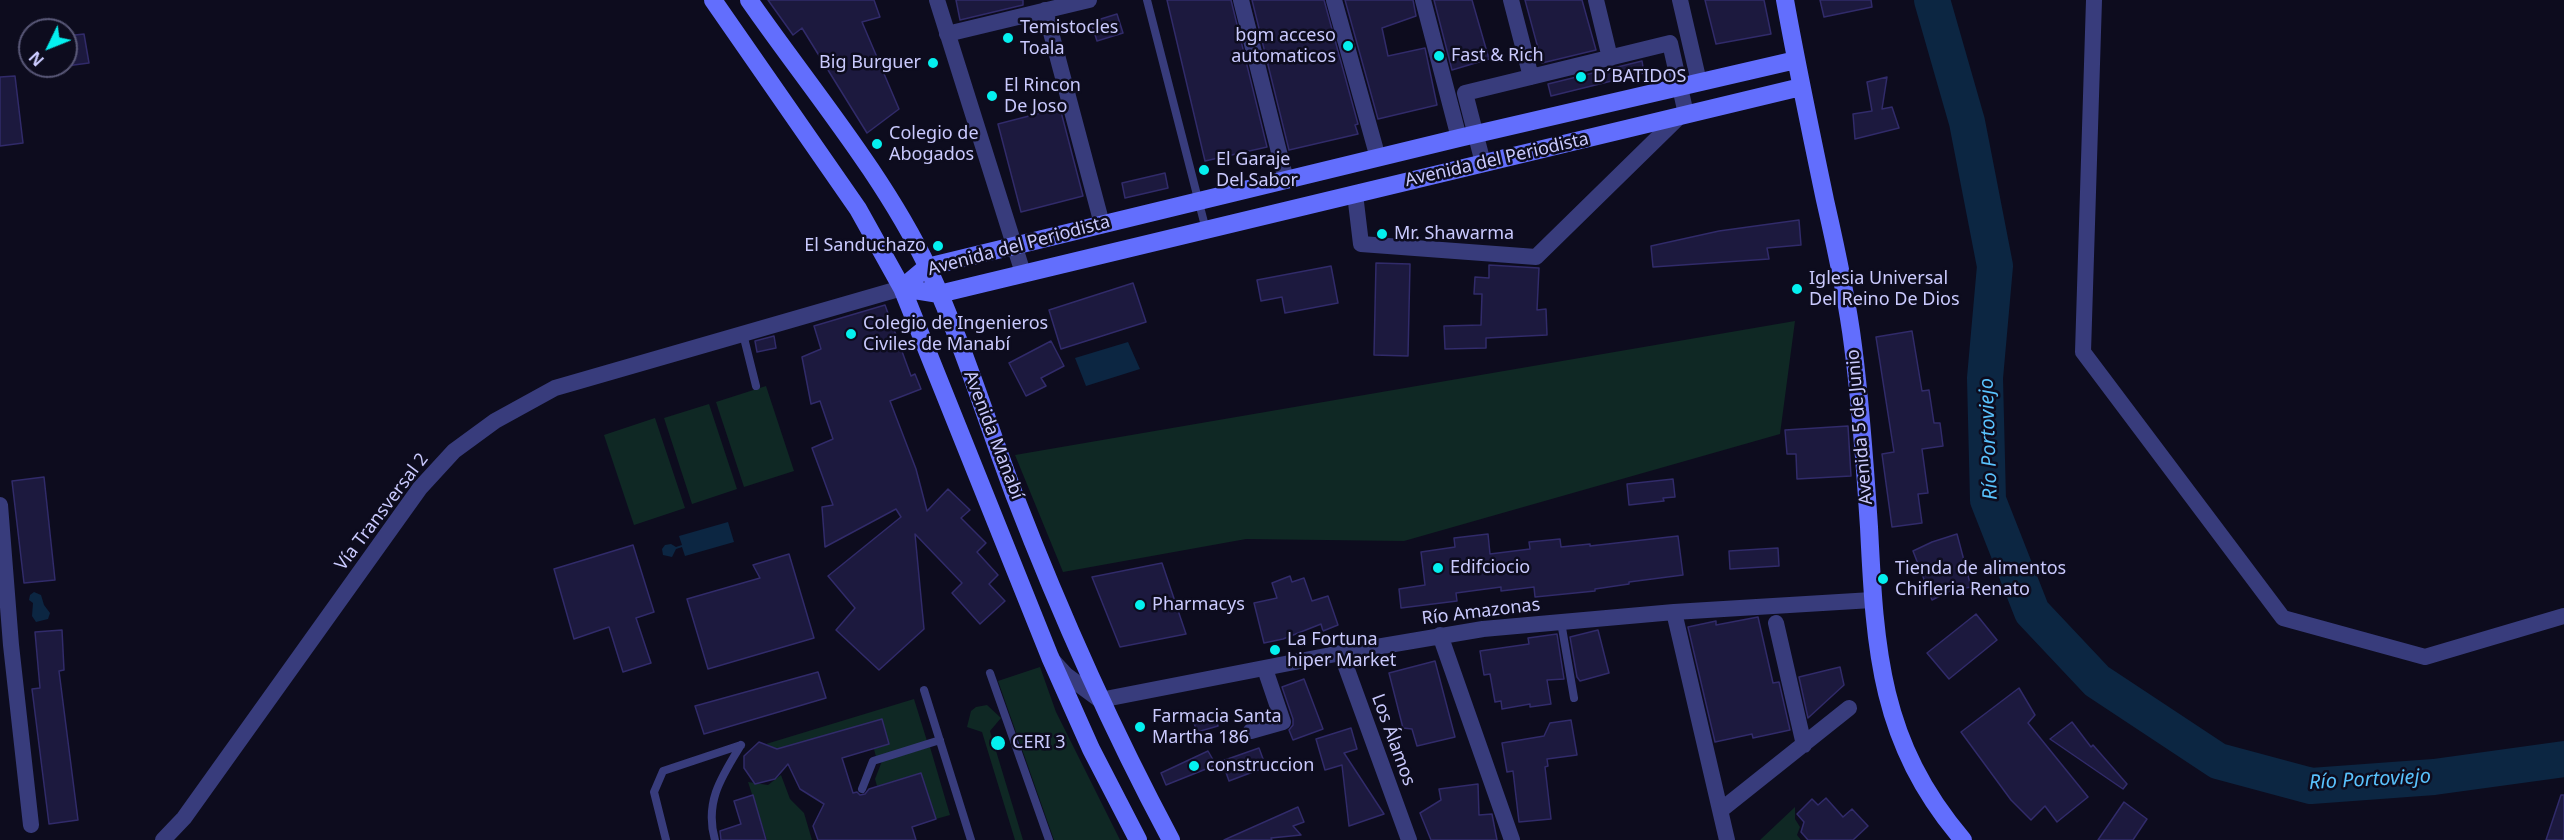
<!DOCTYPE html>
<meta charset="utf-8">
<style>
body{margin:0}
#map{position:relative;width:2564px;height:840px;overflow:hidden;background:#0d0c1e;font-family:"Noto Sans",sans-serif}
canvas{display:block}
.north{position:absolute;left:18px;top:18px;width:60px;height:60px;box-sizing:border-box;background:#0d0c1e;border:2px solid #595878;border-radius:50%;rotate:227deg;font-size:16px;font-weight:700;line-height:24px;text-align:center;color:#cacafe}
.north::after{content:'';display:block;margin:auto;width:21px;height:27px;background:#04f0ef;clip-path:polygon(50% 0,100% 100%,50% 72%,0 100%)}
</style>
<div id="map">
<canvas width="2564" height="840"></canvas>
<div class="north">N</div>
</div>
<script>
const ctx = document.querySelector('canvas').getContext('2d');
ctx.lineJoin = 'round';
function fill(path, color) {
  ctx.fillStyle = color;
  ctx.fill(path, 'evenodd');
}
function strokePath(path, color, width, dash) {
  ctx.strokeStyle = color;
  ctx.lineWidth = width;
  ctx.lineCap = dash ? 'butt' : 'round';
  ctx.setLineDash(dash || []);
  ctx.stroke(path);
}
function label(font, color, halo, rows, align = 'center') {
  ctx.font = font + ' "Noto Sans",sans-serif';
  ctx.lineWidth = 5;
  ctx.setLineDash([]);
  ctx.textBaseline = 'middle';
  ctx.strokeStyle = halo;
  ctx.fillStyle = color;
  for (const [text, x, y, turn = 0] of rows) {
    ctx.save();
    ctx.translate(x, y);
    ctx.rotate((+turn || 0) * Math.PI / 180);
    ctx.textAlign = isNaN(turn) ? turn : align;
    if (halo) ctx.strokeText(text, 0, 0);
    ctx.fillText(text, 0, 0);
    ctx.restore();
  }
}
fill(new Path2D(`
 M1795 321 1780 434 1404 541 1246 539 1063 572 1015 455Z
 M766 386 794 471 744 487 716 402Z
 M709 404 737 489 692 504 664 418Z
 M655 418 685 508 634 525 604 435Z
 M1040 667 1056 712 1120 840H1054L998 681Z
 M914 699 927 741 876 757 874 749 889 744 882 720 777 749 766 744Z
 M987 705 1001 718 990 731 1023 840H1015L982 732 967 727 971 711 976 707Z
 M930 747 950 815 936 819 921 773 877 786 875 779 882 761Z
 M781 775 790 799 804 813 812 840H767L748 782 768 785Z
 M1795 807V819L1800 827 1797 835 1801 840H1760Z`), '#0f2824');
fill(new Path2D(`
 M1128 342 1140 369 1086 386 1075 358Z
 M728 522 734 542 685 556 682 547 676 549 672 557 663 555 662 549 665 545 671 544 676 547 682 545 679 536Z
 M34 592 41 595 44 605 50 613 48 619 36 622 32 616 33 603 29 600 30 595Z`), '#0c2642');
strokePath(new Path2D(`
 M1932 0 1967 122 1995 266 1985 378 1988 500 2032 612 2097 681 2218 761 2311 786 2434 777 2564 759`), '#0c2642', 36);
const building = new Path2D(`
 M768 0H874L880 17 862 22 899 109 867 133 802 28 793 35Z
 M956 0H1023V5L960 20Z
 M1167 0H1231L1267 147 1205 161Z
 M1252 0H1324L1358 124 1355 125 1358 134 1289 150Z
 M1345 0H1413L1416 16 1382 28 1388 56 1425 48 1437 105 1378 119Z
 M1434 0H1472L1489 59 1452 70Z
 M1525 0H1582L1596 50 1542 63Z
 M1705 0H1764L1771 34 1716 44Z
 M1820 0H1871L1872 7 1824 17Z
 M1117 14 1123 33 1097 41 1091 22Z
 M84 34 89 63 66 66V36Z
 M1642 61 1644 73 1551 96 1548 84Z
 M15 76 23 143 0 146V77Z
 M1887 77 1882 109 1892 107 1899 128 1855 139 1853 114 1872 111 1867 82Z
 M1060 108 1083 196 1021 212 998 124Z
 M1165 173 1168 188 1125 198 1122 183Z
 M1799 220 1801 245 1767 248 1769 259 1653 267 1651 246 1719 231Z
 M1376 263 1410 264 1408 356 1374 355Z
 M1489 265 1539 268 1537 310 1546 309 1547 335 1486 338V348L1445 349 1444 326 1481 325 1482 294H1474L1475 277 1489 278Z
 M1331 266 1338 303 1285 313 1282 297 1261 301 1257 280Z
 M1133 283 1146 322 1061 349 1049 310Z
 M885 305 911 376 915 374 921 389 890 401 916 469 927 511 948 489 970 510 961 518 986 543 977 552 998 575 989 584 1005 601 980 624 952 593 962 583 915 534 924 629 879 670 836 630 855 608 828 576 901 517 896 509 825 547 822 507 833 505 812 448 833 439 820 401 811 404 802 357 821 349 814 326Z
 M1912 331 1922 391 1929 390 1934 423H1940L1943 446 1922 449 1928 493 1918 494 1922 523 1892 527 1882 454 1894 452 1876 337Z
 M774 336 776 348 757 352 755 341Z
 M1051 341 1064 366 1041 378 1046 386 1026 396 1009 363Z
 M1848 426 1851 476 1797 479 1796 454H1787L1785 430Z
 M44 477 55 580 24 583 12 481Z
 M1673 479 1675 497 1663 498 1664 501 1629 505 1627 484Z
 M1488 534 1490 554 1530 549 1529 542 1560 539 1561 547 1590 544V546L1678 536 1683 575 1629 582V584L1595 589V591L1535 597 1534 587 1501 591V587L1456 593 1457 601 1401 608 1399 589 1425 585 1421 552 1455 547 1454 538Z
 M1957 534 1971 587 1950 591 1932 600 1913 551 1932 542Z
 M633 545 654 612 636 618 651 663 623 672 609 627 574 639 554 569Z
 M1778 548 1779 566 1730 569 1729 551Z
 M789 554 814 638 708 669 687 599 760 578 753 565Z
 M1162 563 1186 634 1120 647 1092 577Z
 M1290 576 1292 582 1304 578 1312 601 1328 596 1338 625 1323 631 1321 624 1283 639 1264 643 1254 603 1277 598 1272 583Z
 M1976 614 1997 640 1949 679 1927 653Z
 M1758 617 1773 683 1779 682 1790 730 1753 738 1752 734 1715 742 1688 627 1716 621V625Z
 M62 630 64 670 59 671 78 820 49 824 32 689 40 688 35 632Z
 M1598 630 1609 673 1580 681 1577 677 1570 637Z
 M1557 634 1564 679 1547 680 1551 704 1530 707V704L1502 709 1501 701 1495 702 1490 674 1484 675 1480 651 1529 644 1528 638Z
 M1435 661 1455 737 1417 746 1412 729 1403 728 1389 673Z
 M1840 667 1844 685 1808 718 1799 677Z
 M818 672 826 698 704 734 695 706Z
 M1304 679 1323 729 1293 740 1289 730 1293 725V719L1282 687Z
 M2019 688 2035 715 2028 723 2088 797 2057 822 2045 806 2031 820 2011 800 1961 732Z
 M1214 711 1218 726 1197 732 1192 717Z
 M882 719 889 744 842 758 853 793 857 792 860 795 865 794 869 789 921 773 936 819 912 827 916 840H818L813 826 824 804 800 789 788 764 775 779 755 784 744 768V756L759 742 777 749Z
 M1571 720 1577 755 1547 759 1548 766 1545 767 1551 819 1519 822 1513 771 1507 772 1502 743 1544 736 1550 723Z
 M2072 722 2091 747 2093 745 2127 784 2123 789 2050 739Z
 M1351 728 1357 749 1344 753 1384 814 1349 826 1342 765 1325 770 1316 739Z
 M1259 748 1266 767 1229 781 1222 761Z
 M1208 751 1216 765 1166 785 1161 773Z
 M1478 784 1479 815 1492 814 1497 840H1431L1420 813 1441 800 1439 789Z
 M753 795 766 840H721L720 831 741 824 734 801Z
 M2561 795H2564V840H2546Z
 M1826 798 1843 817 1852 809 1868 826 1853 840H1808L1801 832 1804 822 1797 814 1812 799 1818 805Z
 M2124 802 2147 819 2133 840H2098Z
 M1298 807 1304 822 1293 826 1301 835 1271 838 1272 840H1224Z`);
fill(building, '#1c193e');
strokePath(building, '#312b6a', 1.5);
strokePath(new Path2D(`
 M1147 0 1206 230
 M743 334 756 386
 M1561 622 1574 698
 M990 673 1049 840
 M924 690 971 840
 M862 789 873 761 940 740
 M666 840 654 792 663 771 741 745
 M715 840C704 802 722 776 741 745`), '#383c7c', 8);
strokePath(new Path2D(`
 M937 0 1023 273
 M1241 0 1286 180
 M1334 0 1378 158
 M1423 0 1459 138
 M1511 0 1531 77
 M1596 0 1610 58
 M1680 0 1699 82
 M2094 0 2083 352 2283 618 2425 657 2564 616
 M1045 10 1102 224
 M947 34 1089 0
 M1483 163 1465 93 1670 43 1686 114
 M1355 194 1361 244 1536 257 1680 116
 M0 505 11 645 31 825
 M1674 612 1727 840
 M1776 623 1804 745
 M1440 635 1512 840
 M1341 653 1409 840
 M1054 662 1066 675 1100 700 1341 653 1483 629 1674 612 1872 600
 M1251 731 1283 722 1265 669
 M1721 810 1849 708
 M163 840 184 818 420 488 454 451 495 421 555 388 902 288`), '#383c7c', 16);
strokePath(new Path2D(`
 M713 0 858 209 902 288 1050 657 1091 749 1138 840
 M749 0C808 85 884 175 928 268 962 341 986 419 1014 494 1060 613 1111 728 1171 840
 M1785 0C1797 67 1811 133 1825 200 1836 248 1847 297 1853 346 1861 406 1865 466 1869 527 1875 648 1879 742 1963 840
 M902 288 927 267 1459 138 1796 60
 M902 288 939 294 1801 87`), '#626efd', 18);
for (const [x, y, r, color] of [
 [1008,38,6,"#04f0ef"],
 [1348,46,6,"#04f0ef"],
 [1439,56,6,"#04f0ef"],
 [933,63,6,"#04f0ef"],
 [1581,77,6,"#04f0ef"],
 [992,96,6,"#04f0ef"],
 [877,144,6,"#04f0ef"],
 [1204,170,6,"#04f0ef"],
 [1382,234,6,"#04f0ef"],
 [938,246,6,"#04f0ef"],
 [1797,289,6,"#04f0ef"],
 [851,334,6,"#04f0ef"],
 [1438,568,6,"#04f0ef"],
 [1883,579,6,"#04f0ef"],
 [1140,605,6,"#04f0ef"],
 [1275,650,6,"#04f0ef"],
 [1140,727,6,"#04f0ef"],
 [998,743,8,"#04f0ef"],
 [1194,766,6,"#04f0ef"]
]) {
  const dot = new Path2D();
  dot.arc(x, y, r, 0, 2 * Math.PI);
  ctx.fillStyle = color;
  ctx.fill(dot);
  strokePath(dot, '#0d0c1e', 2);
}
label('18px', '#cacafe', '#0d0c1e', [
 ["Temistocles",1020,28],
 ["Toala",1020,49],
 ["bgm acceso",1336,36,"right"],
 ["automaticos",1336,57,"right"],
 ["Fast & Rich",1451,56],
 ["Big Burguer",921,63,"right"],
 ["D´BATIDOS",1593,77],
 ["El Rincon",1004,86],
 ["De Joso",1004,107],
 ["Colegio de",889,134],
 ["Abogados",889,155],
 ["El Garaje",1216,160],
 ["Del Sabor",1216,181],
 ["Mr. Shawarma",1394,234],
 ["El Sanduchazo",926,246,"right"],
 ["Iglesia Universal",1809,279],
 ["Del Reino De Dios",1809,300],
 ["Colegio de Ingenieros",863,324],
 ["Civiles de Manabí",863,345],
 ["Edifciocio",1450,568],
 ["Tienda de alimentos",1895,569],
 ["Chifleria Renato",1895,590],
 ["Pharmacys",1152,605],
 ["La Fortuna",1287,640],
 ["hiper Market",1287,661],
 ["Farmacia Santa",1152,717],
 ["Martha 186",1152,738],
 ["CERI 3",1012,743],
 ["construccion",1206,766]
], 'left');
label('18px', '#cacafe', '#0d0c1e', [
 ["Avenida del Periodista",1497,160,-13],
 ["Avenida del Periodista",1019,246,-15],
 ["Avenida 5 de Junio",1860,427,-95],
 ["Avenida Manabí",993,435,69],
 ["Vía Transversal 2",382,512,-53],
 ["Río Amazonas",1481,612,-7],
 ["Los Álamos",1393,740,70]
]);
label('italic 20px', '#59c2fd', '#0d0c1e', [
 ["Río Portoviejo",1989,439,-92],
 ["Río Portoviejo",2370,780,-3]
]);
</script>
